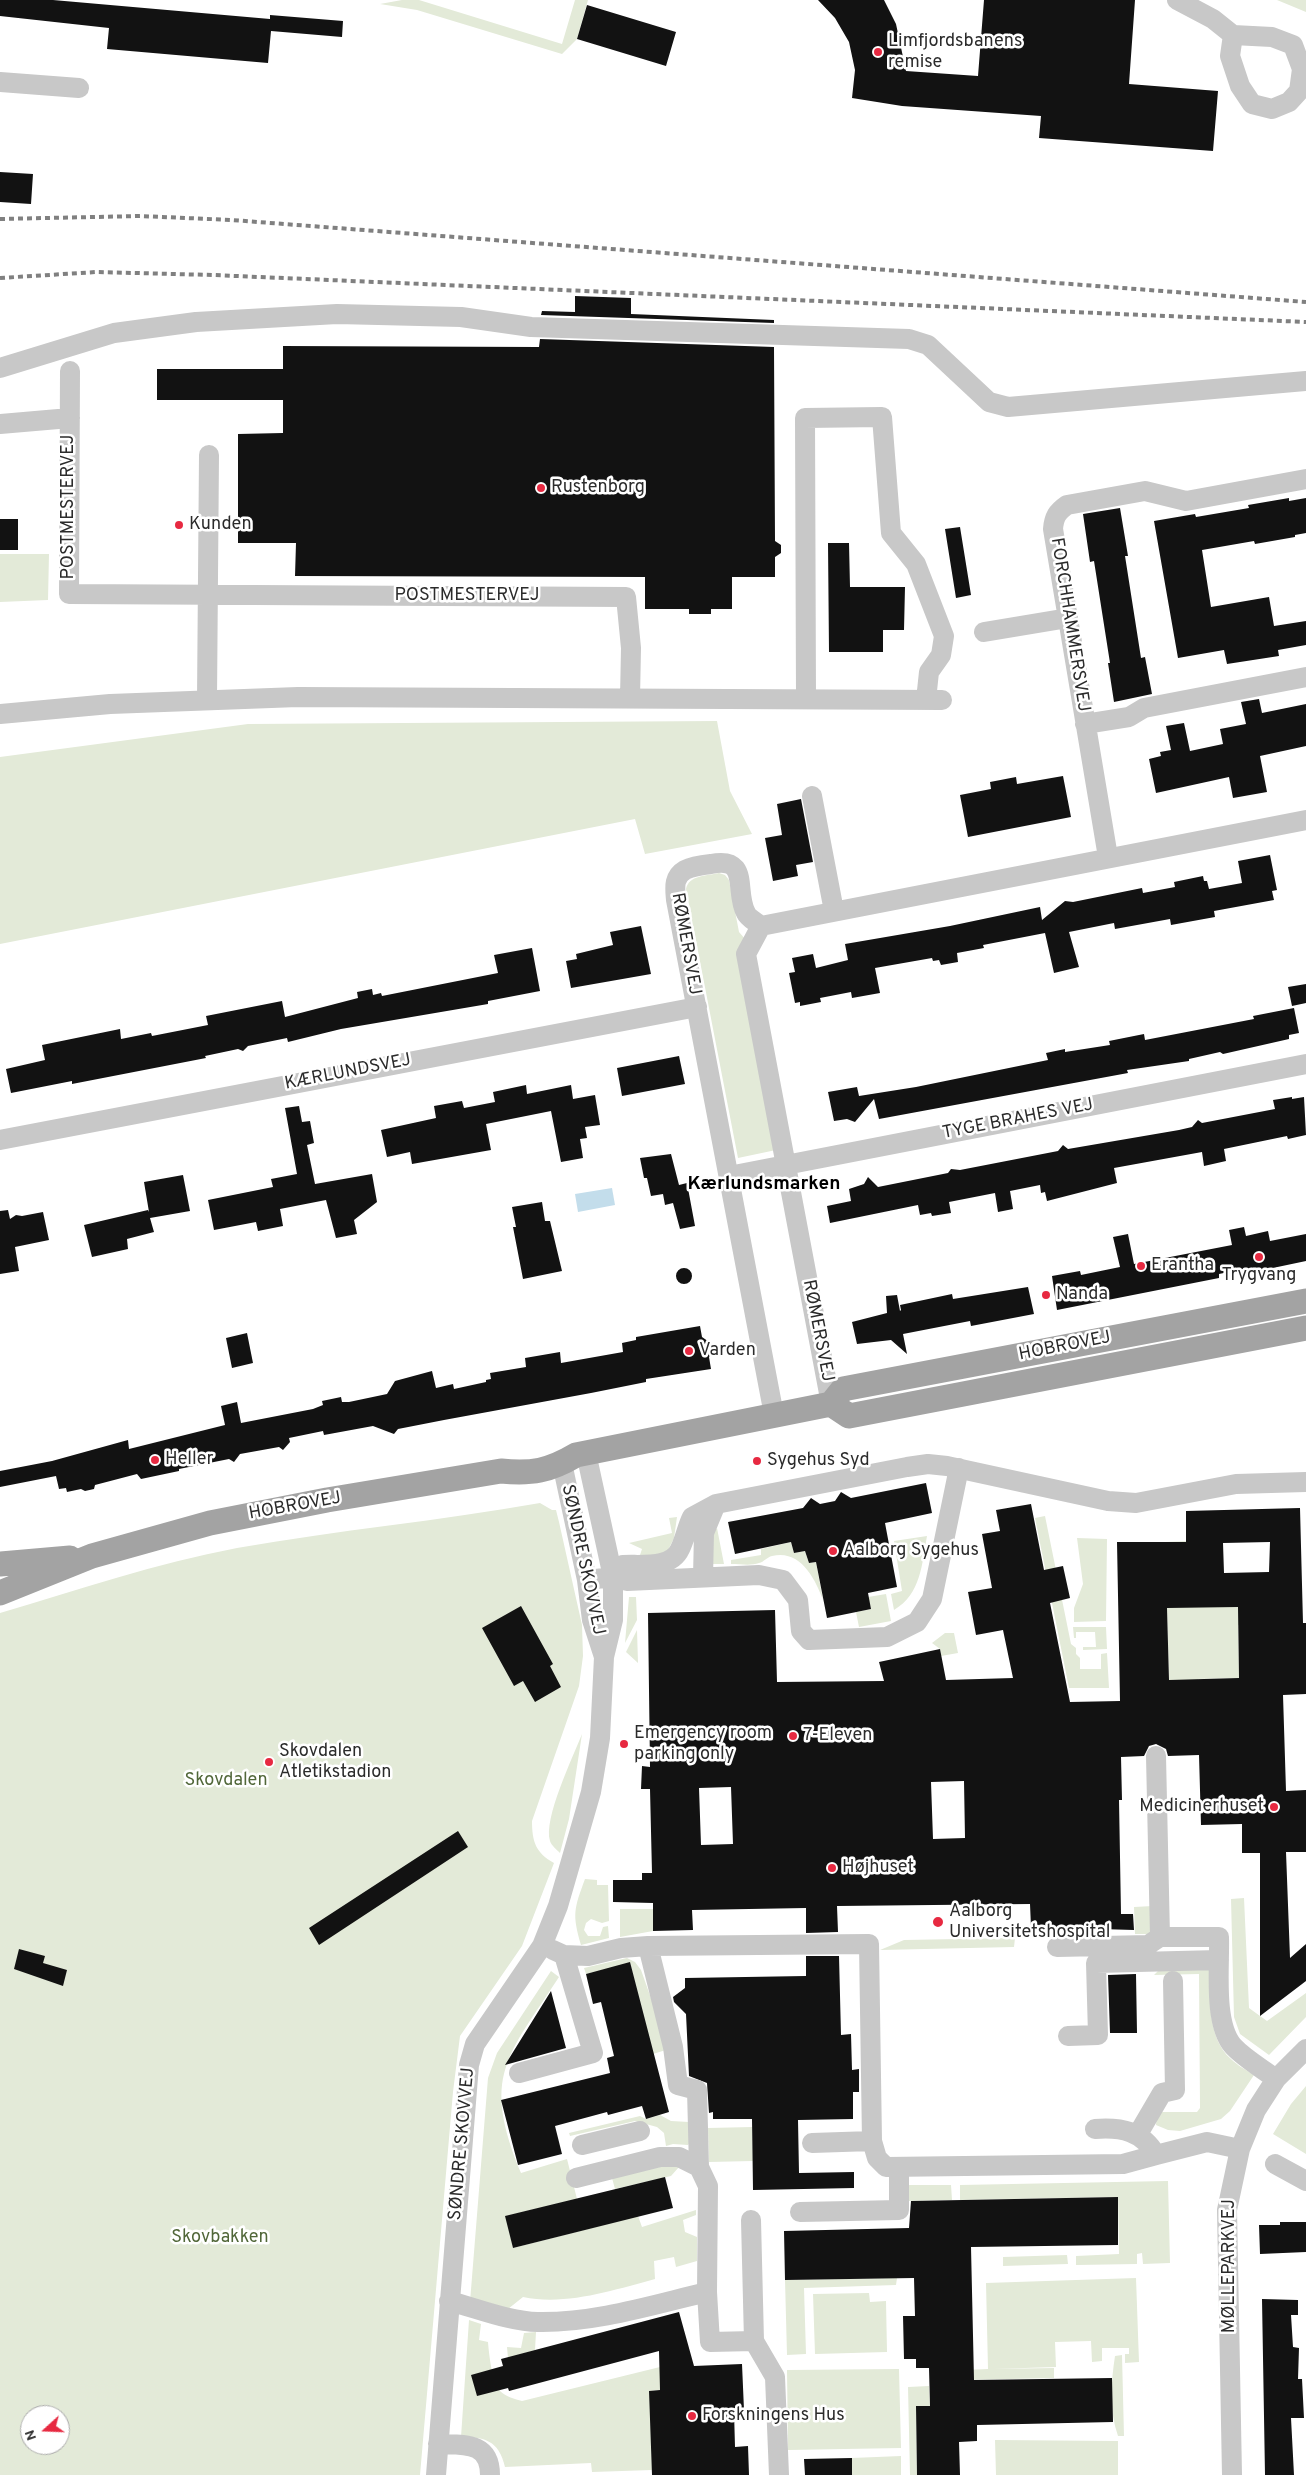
<!DOCTYPE html>
<meta charset="utf-8">
<style>
body{margin:0}
#map{position:relative;width:1306px;height:2475px;overflow:hidden;background:#fff;font-family:Overpass,sans-serif}
canvas{display:block}
.north{position:absolute;left:20px;top:2405px;width:50px;height:50px;box-sizing:border-box;background:#fff;border:1px solid #aaa;border-radius:50%;rotate:250deg;font-size:14px;font-weight:700;line-height:20px;text-align:center;color:#2b2b2b}
.north::after{content:'';display:block;margin:auto;width:18px;height:22px;background:#e72941;clip-path:polygon(50% 0,100% 100%,50% 72%,0 100%)}
</style>
<div id="map">
<canvas width="1306" height="2475"></canvas>
<div class="north">N</div>
</div>
<script>
const ctx = document.querySelector('canvas').getContext('2d');
ctx.lineJoin = 'round';
function fill(path, color) {
  ctx.fillStyle = color;
  ctx.fill(path, 'evenodd');
}
function strokePath(path, color, width, dash) {
  ctx.strokeStyle = color;
  ctx.lineWidth = width;
  ctx.lineCap = dash ? 'butt' : 'round';
  ctx.setLineDash(dash || []);
  ctx.stroke(path);
}
function label(font, color, halo, rows, align = 'center') {
  ctx.font = font + ' Overpass,sans-serif';
  ctx.lineWidth = 5;
  ctx.setLineDash([]);
  ctx.textBaseline = 'middle';
  ctx.strokeStyle = halo;
  ctx.fillStyle = color;
  for (const [text, x, y, turn = 0] of rows) {
    ctx.save();
    ctx.translate(x, y);
    ctx.rotate((+turn || 0) * Math.PI / 180);
    ctx.textAlign = isNaN(turn) ? turn : align;
    if (halo) ctx.strokeText(text, 0, 0);
    ctx.fillText(text, 0, 0);
    ctx.restore();
  }
}
fill(new Path2D(`
 M402 0H419L562 44 575 0H588L577 39 562 54 417 10 380 4Z
 M1277 0H1306V12Z
 M0 554H49L48 600 0 602Z
 M717 721 730 791 752 834 645 854 635 819 0 944V757L248 724Z
 M719 873 725 875 729 880 739 932 746 940 776 1150 738 1158 686 889C689 875 706 876 719 873Z
 M540 1503 552 1510H556L559 1522 582 1625 583 1656 579 1686 532 1821C532 1842 536 1853 554 1863L522 1946 460 2036 453 2092 420 2475H0V1613C78 1590 157 1563 237 1548 338 1530 440 1521 540 1503ZM30 2415H60V2445H30Z
 M1045 1516 1071 1644 1076 1648V1654L1080 1658V1669H1101V1654L1107 1653 1109 1688H1069L1035 1518Z
 M677 1517 674 1538 667 1552 652 1556 640 1555 642 1549 629 1543 672 1533 669 1518Z
 M717 1528 724 1564H710L713 1533Z
 M927 1536C922 1564 921 1594 894 1610L891 1594 902 1591 894 1541Z
 M1077 1538 1107 1539 1106 1621 1074 1622V1608L1083 1584Z
 M1186 1541 1256 1607V1625H1238L1239 1678 1198 1679V1701L1170 1713 1165 1542Z
 M791 1542 794 1553 805 1551 809 1563 816 1562 823 1600C815 1578 800 1549 772 1556 767 1557 764 1562 759 1563 751 1566 740 1564 731 1564V1560L761 1555V1549Z
 M886 1594 891 1621 859 1627 856 1612 871 1609 868 1597Z
 M629 1597H636L637 1620 625 1643Z
 M1073 1627H1106L1107 1649 1083 1650V1647H1096L1095 1632H1076V1638H1074Z
 M637 1630 638 1663 626 1652Z
 M945 1633H954L958 1653 941 1656 940 1649 932 1643Z
 M582 1734 569 1819 560 1853C557 1850 551 1845 550 1841 543 1819 573 1757 582 1734Z
 M585 1879 597 1880V1885H608L609 1921 602 1923 591 1919 586 1923 584 1930 588 1936H600L603 1927 608 1926 609 1938 581 1945C572 1914 574 1909 585 1879Z
 M1244 1898 1249 2008 1267 2021 1306 1993V2017L1269 2055 1240 2034 1234 2017 1231 1899Z
 M1153 1906V1934H1135L1134 1907Z
 M620 1909H653V1931L620 1937Z
 M1015 1938 1014 1947 880 1950 904 1940Z
 M627 1958 635 1962 641 1970 669 2049 653 2054 630 1963 586 1974 584 1968Z
 M1209 1966C1211 1996 1206 2037 1231 2059 1237 2065 1246 2070 1254 2075L1230 2111 1221 2119 1180 2131 1168 2130 1156 2125 1157 2112H1197L1200 2108 1199 1974 1154 1975 1162 1967Z
 M551 1971 559 1977C507 2057 481 2076 521 2173L567 2159 577 2199 506 2216 513 2248 638 2216 642 2227 696 2210V2215L683 2220 685 2232 697 2237V2261L676 2267 674 2257 654 2261 655 2279C614 2290 566 2306 523 2297L508 2309 470 2302 488 2078 497 2053Z
 M1306 2086V2154L1273 2134 1291 2104Z
 M660 2115 671 2121 689 2122 690 2142 688 2145 673 2144 666 2146 664 2133 657 2127 635 2121 570 2136 569 2133 640 2116 646 2119Z
 M752 2127 753 2161 709 2162 708 2128Z
 M673 2164 679 2167 671 2176 615 2189 612 2178Z
 M1168 2181 1170 2263 1143 2264 1142 2253 1137 2254V2264L1076 2265V2256L1119 2254 1118 2197 960 2200V2185Z
 M908 2185H951L952 2200 908 2201Z
 M1067 2255 1068 2264 1003 2266V2257Z
 M897 2278 896 2285 804 2288 806 2354 787 2355 785 2280Z
 M1136 2278 1139 2362 1125 2363V2354H1129V2348H1102V2361L1092 2362 1091 2341 1055 2342 1056 2367 993 2369 1054 2368V2378L965 2380V2370L988 2369 986 2283Z
 M869 2293 870 2302 886 2301 887 2352 815 2354 813 2294Z
 M469 2320 481 2324 479 2340 488 2342C489 2354 492 2383 500 2391 506 2397 515 2399 522 2401L660 2367V2390L650 2391 652 2470 592 2472 591 2463 505 2467C499 2440 484 2437 461 2437Z
 M536 2332 535 2350 508 2358 507 2347 521 2348 524 2333Z
 M1122 2355 1124 2436H1118C1109 2410 1111 2382 1115 2356Z
 M899 2369 901 2448 788 2450 787 2370Z
 M929 2386 930 2406H916L917 2475H910L908 2387Z
 M995 2440 1118 2441V2475H996Z
 M901 2456V2475H852V2458Z`), '#e3ead8');
fill(new Path2D(`
 M612 1188 615 1205 578 1212 575 1194Z`), '#c3ddeb');
fill(new Path2D(`
 M0 0H53L270 19V15L343 21 342 37 271 31 268 63 107 49 109 28 0 16Z
 M818 0H884L896 24 906 71 978 76 984 0H1135L1129 84 1218 91 1213 151 1039 138 1041 116 902 106 852 98 855 70 849 42 835 18Z
 M587 5 676 32 666 66 577 39Z
 M0 172 33 174 31 204 0 202Z
 M575 296 631 298V314L774 320V323L541 315 542 311 575 312Z
 M540 339 774 347 775 541 781 545V553L775 557V577H732V609H711V614H689V609H645V577L295 576 296 543H238V434L283 433V400H157V369H283V346L539 347Z
 M1289 498V501L1306 498V533L1295 535V537L1255 544 1254 541 1202 550 1211 607 1269 597 1274 626 1306 621V645L1278 650 1279 656 1227 664 1224 650 1178 658 1154 521 1195 514 1196 517 1249 508 1248 505Z
 M1120 508 1128 556H1125L1141 658 1145 657 1152 694 1114 702 1108 663H1110L1094 561 1090 562 1083 514Z
 M0 519H18V550H0Z
 M960 527 971 595 956 598 945 529Z
 M828 543H849L850 587H905L904 630H883V652H829Z
 M1259 699 1262 713 1306 704V746L1260 756 1267 792 1233 798 1229 777 1156 793 1149 759 1161 756 1160 752 1171 750 1166 726 1184 723 1190 751 1223 744 1220 729 1246 724 1241 702Z
 M1063 776 1071 817 968 837 960 795 991 789 990 782 1016 777 1017 784Z
 M801 799 813 862 796 865 798 876 773 881 765 838 782 835 777 804Z
 M1270 855 1277 890 1272 891 1274 900 1214 911 1215 917 1171 925 1170 919 1115 929 1114 923 1069 932 1079 967 1054 973 1045 933 983 945 984 948 957 953 958 962 941 965 939 960 933 961 932 958 875 968 880 993 852 998 851 992 820 998 821 1002 800 1006V1002L795 1003 789 973 795 972 792 958 813 954 816 968 848 960 845 944 950 926 1040 907 1042 920 1065 901 1073 902 1142 888 1143 893 1175 887 1174 882 1203 876 1204 881H1207L1209 889 1242 883 1238 861Z
 M641 926 651 974 571 988 566 961 577 959 576 954 613 945 610 932Z
 M532 948 540 991 488 1001V1004L341 1029 288 1042 287 1038 248 1046 243 1051 238 1049 205 1056 206 1058 72 1084V1081L11 1093 6 1069 45 1060 42 1045 120 1029 121 1039 151 1033 152 1036 208 1025 206 1016 282 1001 285 1017 358 998 357 992 372 989 373 995 381 993 382 996 498 973 494 955Z
 M1306 984V1003L1292 1006 1288 987Z
 M1294 1008 1299 1033 1289 1035V1039L1223 1054 1220 1052 1189 1059V1061L1127 1070 1128 1073 879 1119 874 1099 855 1122 847 1119 834 1121 828 1092 857 1087 859 1096 916 1087 1048 1060 1046 1053 1065 1049V1052L1110 1045 1109 1041 1144 1034 1145 1040 1254 1019 1253 1016Z
 M679 1056 685 1084 622 1096 617 1068Z
 M526 1085 527 1094 571 1085 573 1099 595 1095 600 1125 585 1127 587 1138 580 1139 583 1158 561 1162 551 1111 486 1124 491 1150 412 1164 410 1152 387 1157 381 1130 436 1118 434 1106 462 1101 464 1108 495 1102 493 1092Z
 M1292 1097V1099L1304 1097 1306 1135 1288 1139 1287 1136 1224 1149 1226 1161 1204 1166 1202 1152 1114 1168 1117 1183 1047 1201 1045 1192 1041 1193 1040 1185 1010 1191 1013 1209 998 1212 995 1193 949 1202 951 1213 932 1216 931 1213 920 1215 918 1205 830 1223 827 1206 851 1201 849 1189 864 1184 868 1177 878 1187 948 1173 951 1169 960 1170 1058 1151 1063 1145 1068 1149 1179 1130 1192 1127 1198 1120 1202 1123 1275 1109 1273 1100Z
 M299 1106 302 1122 310 1121 314 1143 307 1145 315 1184 372 1174 377 1202 354 1220 357 1234 336 1238 326 1200 280 1209 283 1226 258 1231 256 1222 214 1230 208 1200 273 1187 271 1179 297 1174 285 1108Z
 M671 1154 679 1185 687 1183 695 1226 680 1229 673 1203 665 1205 663 1194 651 1196 647 1178H644L640 1158Z
 M183 1175 190 1211 150 1218 154 1232 127 1239 128 1249 92 1257 84 1225 148 1210 149 1212 144 1182Z
 M542 1202 545 1221H550L562 1271 523 1279 513 1227H516L512 1207Z
 M8 1210 10 1219 16 1215 22 1216 43 1212 49 1240 15 1247 19 1271 0 1274V1211Z
 M1244 1227 1246 1236 1268 1231 1270 1241 1306 1234V1261L1249 1273 1248 1268 1219 1274V1278L1057 1310 1052 1276 1080 1271 1081 1275 1120 1267 1113 1237 1128 1234 1134 1264 1232 1245 1229 1230Z
 M676 1276a8 8 0 1 1 16 0a8 8 0 1 1-16 0Z
 M1028 1287 1034 1314 971 1326 970 1321 903 1334 907 1354 891 1340 857 1344 852 1322 887 1313 886 1296 897 1295 900 1311 901 1310 900 1305 952 1294 953 1299Z
 M700 1326 702 1337 712 1344 714 1349 709 1357 711 1369 646 1379V1382L591 1393 444 1420 398 1429 394 1434 373 1426 324 1435 323 1431 289 1438 290 1442 283 1450 279 1447 240 1454 234 1462 229 1459 179 1469V1471L141 1479 137 1474 95 1485 94 1489 85 1491 81 1489 67 1492 66 1488 59 1489 56 1476 0 1487V1471L52 1461 128 1440 129 1449 225 1425 221 1406 237 1402 241 1423 313 1409 323 1405 322 1401 341 1397 342 1402H349L387 1394 395 1381 432 1371 436 1388 453 1384 454 1389 486 1382V1380L491 1379 490 1373 526 1367 525 1358 560 1352 561 1363 623 1352 622 1343 636 1340V1337Z
 M247 1333 253 1363 232 1368 226 1338Z
 M926 1483 932 1513 885 1523 897 1587 868 1593 871 1609 827 1618 816 1562 809 1563 805 1551 794 1553 791 1542 735 1554 728 1522 803 1508 811 1498 820 1504 835 1501 841 1492 851 1498Z
 M1031 1504 1044 1570 1063 1566 1070 1598 1050 1603 1070 1702 1120 1701 1117 1542H1186V1511L1300 1508 1303 1623H1306V1694L1283 1695 1286 1791 1306 1790V1852H1286L1290 1958 1306 1944V1981L1260 2016V1853H1242V1824L1201 1825 1199 1755 1168 1756 1166 1749 1156 1744 1149 1746 1144 1756 1121 1757 1122 1800H1119L1121 1914H1133L1134 1930 1031 1927 1030 1904 837 1906 838 1932 806 1933V1908L692 1910 693 1930 653 1931V1903L613 1902V1880H642V1873H652L650 1789H641L642 1766 650 1767 648 1613 775 1610 777 1682 884 1681 879 1662 940 1649 946 1680 1013 1678 1003 1630 976 1635 968 1592 992 1588 982 1534 1000 1531 996 1510ZM1270 1542 1269 1572 1224 1573 1223 1543ZM1238 1607 1239 1678 1169 1680 1167 1608ZM964 1781 965 1838 933 1839 931 1782ZM731 1787 733 1844 701 1845 699 1788Z
 M521 1606 553 1664 550 1666 561 1687 535 1702 523 1681 514 1686 482 1628Z
 M458 1831 468 1847 319 1945 309 1928Z
 M19 1949 45 1956 43 1963 67 1970 63 1986 14 1969Z
 M806 1956H839L841 2035 851 2034 852 2070 859 2069V2092H853V2119L798 2120 799 2173 854 2172V2188L753 2190 752 2119H713V2112L709 2113 707 2083 689 2076 686 2014 674 2002 673 1997 685 1988V1978L806 1976Z
 M630 1962 669 2112 646 2119 642 2106 608 2115 607 2112 555 2126 562 2154 518 2165 501 2100 610 2073 607 2058 614 2056 601 2002 593 2004 586 1974Z
 M1136 1974 1137 2033H1110L1108 1975Z
 M551 1991 566 2048 505 2065Z
 M665 2177 673 2208 513 2248 505 2216Z
 M1118 2197V2245L971 2247 974 2380 1112 2378 1113 2422 977 2425V2441L959 2442 960 2475H917L916 2406H930L929 2368H916V2359H904L903 2316H915L914 2278 785 2280 784 2231 909 2228 911 2201Z
 M1280 2222H1306V2252L1260 2254 1259 2225H1280Z
 M1262 2299 1298 2300V2315H1291L1293 2347 1299 2348 1298 2379H1302L1304 2418H1291L1294 2475H1265Z
 M679 2312 694 2366 742 2364 744 2410 734 2411 735 2447 748 2446 749 2475H652L649 2391 660 2390 659 2351 509 2391 508 2388 477 2396 471 2375 503 2366 501 2359Z
 M852 2458V2475H805L804 2459Z`), '#121212');
strokePath(new Path2D(`
 M1177 0 1213 19 1233 35 1272 37 1293 45 1302 69 1299 91 1289 102 1272 109 1252 104 1240 86 1230 56 1233 35
 M0 82 79 88
 M0 368 114 333 196 322 337 314 461 317 531 327 909 339 928 345 989 402 1008 407 1306 381
 M70 371 69 594 626 597 631 648 630 698
 M0 424 70 418
 M984 632 1068 618
 M806 698 805 418 882 417 891 533 916 564 944 636 941 655 929 672 926 700
 M207 699 209 455
 M0 714 110 704 298 697 942 700
 M1085 724 1129 717 1144 708 1306 677
 M812 796 834 911
 M1108 857 1053 529C1054 517 1057 512 1067 505L1145 491 1186 501 1306 479
 M761 926C756 922 748 918 746 913 734 892 751 856 711 864 702 865 693 866 685 870 673 877 675 888 676 900L774 1415
 M761 926 1306 820
 M761 926 746 954 831 1404
 M0 1140 697 1007
 M729 1176 1306 1064
 M562 1463 587 1580 592 1620 604 1657
 M613 1577 623 1565C642 1564 671 1569 680 1549 685 1539 687 1527 692 1517L716 1504 907 1467 928 1464 947 1466 1108 1501 1136 1503 1236 1484 1306 1482
 M703 1577 704 1533 716 1504
 M587 1580 613 1577 627 1581 759 1575 783 1580 798 1600 801 1631 809 1640 887 1637 917 1622 932 1599 959 1468
 M1156 1756 1160 1937H1219C1220 1967 1213 2023 1233 2046 1245 2059 1263 2069 1276 2079
 M648 1946 673 2047 678 2085 697 2090 699 2167
 M1057 1947 1148 1945 1160 1937
 M564 1955 588 1956 621 1948 648 1946 869 1944 872 2141 877 2158 886 2167 1123 2164 1156 2155
 M1068 2036 1098 2035 1096 1963 1219 1960
 M519 2073 593 2053 564 1955 553 1950
 M1095 2129C1122 2127 1142 2131 1156 2155L1207 2142 1240 2149
 M1138 2134 1162 2093 1175 2090 1173 1981
 M812 2143 872 2141
 M582 2145 640 2131
 M1275 2164 1306 2181
 M800 2212 899 2210V2169
 M707 2292 710 2342 754 2341 751 2220
 M449 2301C476 2308 511 2322 538 2322 595 2323 652 2305 707 2292L708 2186 699 2167 679 2157H660L576 2178
 M754 2341 775 2377 779 2475
 M438 2444C463 2445 490 2441 490 2475
 M436 2475 469 2065 475 2044 542 1946 558 1906 591 1792 600 1738 604 1657 613 1620V1577L586 1453
 M1232 2475 1227 2210 1240 2149 1256 2110 1276 2079 1306 2049`), '#c8c8c8', 20);
strokePath(new Path2D(`
 M831 1404 849 1416 1306 1328
 M0 1564 70 1558
 M0 1593 92 1556 210 1523 327 1500 501 1471C532 1474 549 1471 576 1455L831 1404 843 1389 1306 1301`), '#a3a3a3', 25);
strokePath(new Path2D(`
 M0 219 140 216 232 220 1306 302
 M0 278 96 272 213 275 1306 322`), '#808080', 4, [5, 4]);
for (const [x, y, r, color] of [
 [878,52,5,"#e72941"],
 [541,488,5,"#e72941"],
 [179,525,5,"#e72941"],
 [1259,1257,5,"#e72941"],
 [1141,1266,5,"#e72941"],
 [1046,1295,5,"#e72941"],
 [689,1351,5,"#e72941"],
 [155,1460,5,"#e72941"],
 [757,1461,5,"#e72941"],
 [833,1551,5,"#e72941"],
 [793,1736,5,"#e72941"],
 [624,1744,5,"#e72941"],
 [269,1762,5,"#e72941"],
 [1274,1807,5,"#e72941"],
 [832,1868,5,"#e72941"],
 [938,1922,6,"#e72941"],
 [692,2416,5,"#e72941"]
]) {
  const dot = new Path2D();
  dot.arc(x, y, r, 0, 2 * Math.PI);
  ctx.fillStyle = color;
  ctx.fill(dot);
  strokePath(dot, '#fff', 2);
}
label('18px', '#2b2b2b', '#fff', [
 ["Limfjordsbanens",888,42],
 ["remise",888,63],
 ["Rustenborg",551,488],
 ["Kunden",189,525],
 ["Erantha",1151,1266],
 ["Trygvang",1259,1276,"center"],
 ["Nanda",1056,1295],
 ["Varden",699,1351],
 ["Heller",165,1460],
 ["Sygehus Syd",767,1461],
 ["Aalborg Sygehus",843,1551],
 ["Emergency room",634,1734],
 ["parking only",634,1755],
 ["7-Eleven",803,1736],
 ["Skovdalen",279,1752],
 ["Atletikstadion",279,1773],
 ["Medicinerhuset",1264,1807,"right"],
 ["Højhuset",842,1868],
 ["Aalborg",949,1912],
 ["Universitetshospital",949,1933],
 ["Forskningens Hus",702,2416]
], 'left');
label('18px', '#2b2b2b', '#fff', [
 ["POSTMESTERVEJ",69,507,-90],
 ["POSTMESTERVEJ",467,596],
 ["FORCHHAMMERSVEJ",1069,625,81],
 ["RØMERSVEJ",685,944,80],
 ["KÆRLUNDSVEJ",348,1073,-11],
 ["TYGE BRAHES VEJ",1018,1120,-11],
 ["RØMERSVEJ",817,1331,79],
 ["HOBROVEJ",1065,1347,-11],
 ["HOBROVEJ",295,1507,-10],
 ["SØNDRE SKOVVEJ",582,1560,78],
 ["SØNDRE SKOVVEJ",463,2144,-85],
 ["MØLLEPARKVEJ",1230,2266,-90]
]);
label('18px', '#516739', '#fff', [
 ["Skovdalen",226,1781],
 ["Skovbakken",220,2238]
]);
label('bold 19px', '#000', '#fff', [
 ["Kærlundsmarken",764,1185]
]);
</script>
